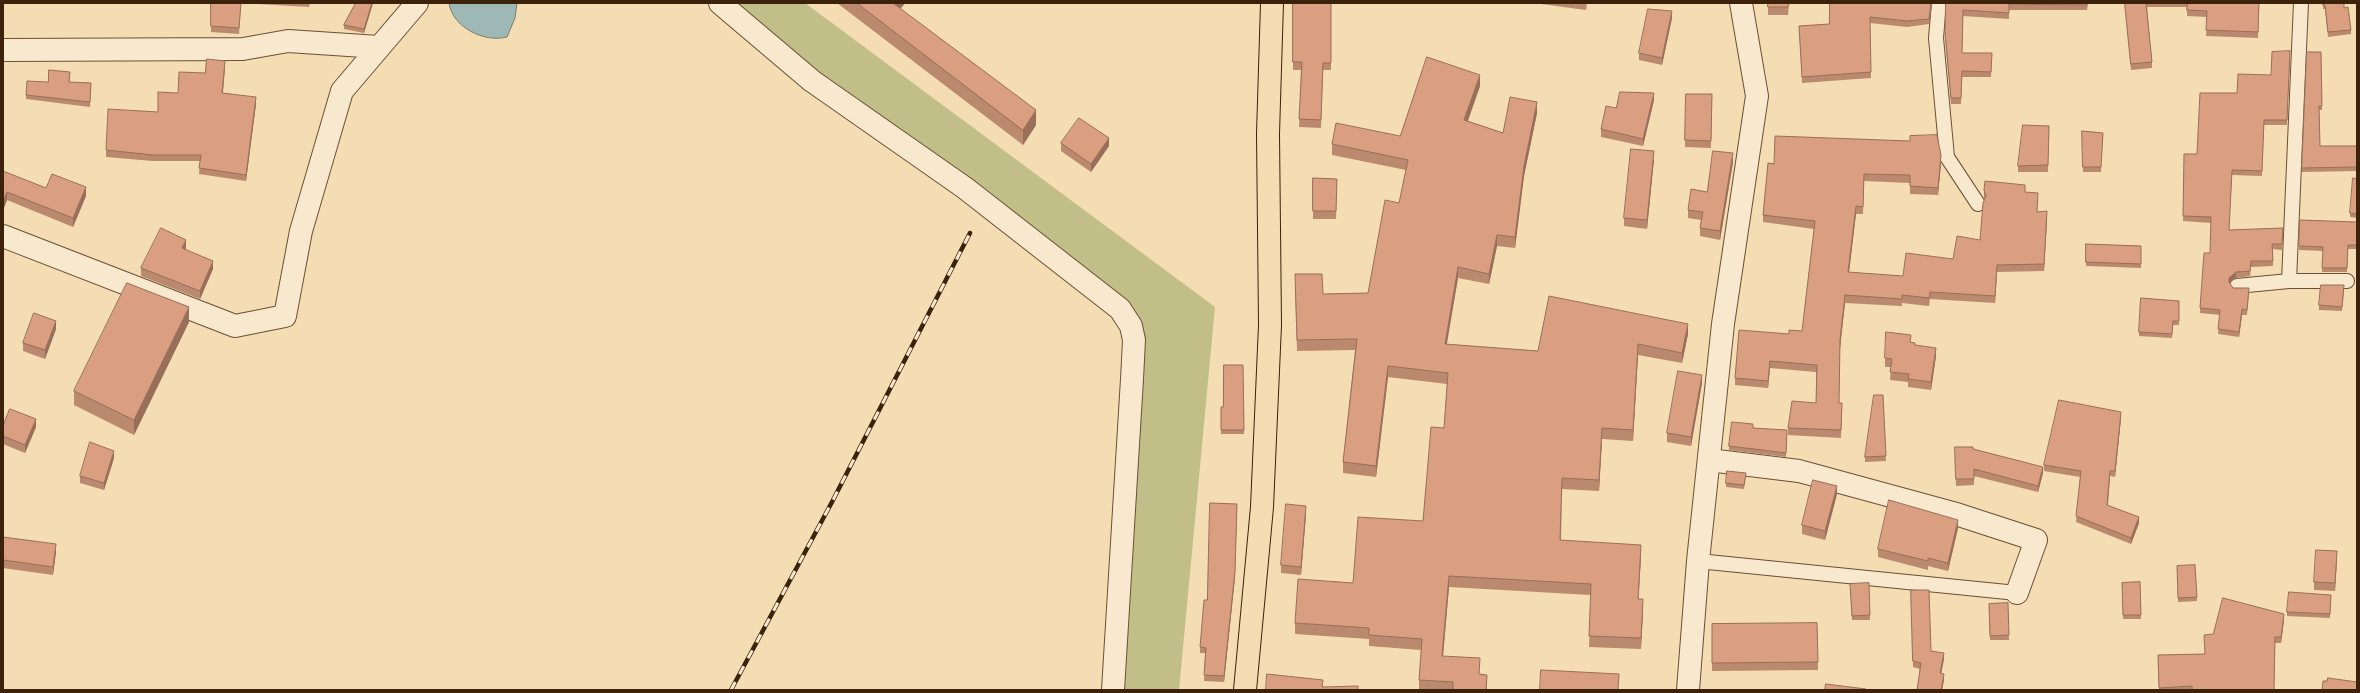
<!DOCTYPE html>
<style>
body{margin:0}
#map{position:relative;width:2360px;height:693px;overflow:hidden;background:#f4dcb3;font-family:"IM FELL Great Primer",serif}
canvas{display:block}
.frame{position:absolute;inset:0;border:4px solid #3c220b;pointer-events:none}
</style>
<div id="map">
<canvas width="2360" height="693"></canvas>
<div class="frame"></div>
</div>
<script>
const ctx = document.querySelector('canvas').getContext('2d');
ctx.lineJoin = 'round';
function fill(path, color) {
  ctx.fillStyle = color;
  ctx.fill(path, 'evenodd');
}
function strokePath(path, color, width, dash) {
  ctx.strokeStyle = color;
  ctx.lineWidth = width;
  ctx.lineCap = dash ? 'butt' : 'round';
  ctx.setLineDash(dash || []);
  ctx.stroke(path);
}
fill(new Path2D(`
 M720 3H805L1215 307 1179 690H1113L1131 326Z`), '#c2be88');
const water = new Path2D(`
 M449 3H517L515 18 507 37C484 43 452 27 449 3Z`);
fill(water, '#9eb9b5');
strokePath(water, '#777d71', 1);
const lane = new Path2D(`
 M1939 3 1936 38 1947 157 1978 204
 M2301 3 2289 281H2347
 M2237 286 2289 281
 M1698 561 2017 593`);
const street = new Path2D(`
 M720 3 812 81 965 188 1120 309 1131 326 1134 340 1132 379 1113 690
 M3 50 243 49 288 41 379 47
 M3 236 235 326 285 316 301 231 342 91 417 3
 M1709 460 1799 471 1953 513 2036 540 2017 593
 M1688 690 1698 561 1723 324 1757 96 1741 3`);
const primary = new Path2D(`
 M1245 690 1262 507 1270 325 1268 134 1272 3`);
strokePath(lane, '#6a5035', 16);
strokePath(street, '#6a5035', 24);
strokePath(primary, '#3c220b', 24);
strokePath(lane, '#f8e8ce', 14);
strokePath(street, '#f8e8ce', 22);
strokePath(primary, '#f4dcb3', 22);
const rail = new Path2D(`
 M731 690 832 502 970 233`);
strokePath(rail, '#3c220b', 4.5);
strokePath(rail, '#f8e8ce', 3, [9]);
fill(new Path2D(`
 M211 3H310L309 7 241 3 239 34 211 32Z
 M356 3H373L364 33 344 29V25Z
 M837 3H905L900 9 1036 125 1023 145Z
 M1293 3H1331V70H1323L1321 128 1299 127 1301 70H1293Z
 M1541 3H1587L1586 10 1541 4Z
 M1768 3H1789L1788 15H1768Z
 M1932 3 1929 24 1907 27 1870 23 1871 78 1802 83 1799 26 1829 24Z
 M1946 3H2259L2258 38 2206 36 2207 17 2187 16V7H2147L2152 62V68L2131 70 2125 4H2088L2087 10H2009V19L1963 16 1962 53 1992 59 1991 77H1962L1961 104H1951L1945 38Z
 M2323 3H2344V8L2351 30V34L2328 37 2325 9H2323Z
 M1672 18 1662 65 1639 60V53Z
 M2290 51 2287 125H2264L2262 176 2232 175 2229 230 2283 228 2282 250 2273 249V266L2251 267 2250 276 2236 278 2229 283 2233 288 2249 293 2247 315H2242L2239 337 2218 334 2220 315 2200 313V308L2210 253 2211 223 2183 221 2184 154H2197L2237 93 2271 75Z
 M2307 52H2321L2322 110H2319L2320 146H2357V171L2302 172Z
 M225 67 223 93 256 104 246 181 199 174 200 161H153L106 157V150L158 112 205 73Z
 M70 76V82L91 83 90 107 26 99V95L48 82Z
 M1480 86 1468 121 1503 133 1537 113 1524 176 1515 248 1497 246 1489 284 1458 278 1446 344 1538 351 1688 334 1682 363 1638 355 1633 441 1602 439 1599 491 1562 489 1561 540 1641 556 1638 599 1643 610 1641 649 1589 647 1591 595 1449 587 1443 656 1479 674 1487 675V690H1419V680L1421 650 1369 646V639L1295 634V623L1353 583 1423 521 1444 428 1447 384 1388 377 1376 477 1343 473V462L1355 350 1297 351 1295 285 1323 294 1368 293 1399 203 1406 170 1332 155V144L1400 136Z
 M1686 94H1712L1711 148 1685 147Z
 M1654 100 1643 146 1601 137V129L1616 108Z
 M2049 126 2048 172H2018V166Z
 M2082 131 2103 133 2101 172H2083Z
 M1061 143 1109 146 1091 172 1061 151Z
 M1654 159 1647 229 1624 226V218Z
 M1733 162 1720 240 1700 236V228L1701 220 1688 218V210L1707 192Z
 M1768 163H1941L1938 195 1910 194V183L1864 181 1863 214H1856L1849 273 1903 276 1953 259 1980 240 1985 200 1984 198V190L2025 192 2037 212 2047 219 2044 271 1997 272 1995 303 1930 299 1929 306 1902 303V306L1845 303 1840 348 1839 403 1842 411 1841 438 1788 435V428L1816 403V372L1770 368 1768 388 1735 385V378L1789 334 1802 331 1814 229 1763 222V215Z
 M3 171 46 188 86 196 73 227 7 200 3 210Z
 M1313 178 1337 179 1336 219H1313Z
 M2357 179V218L2350 217V213Z
 M2300 220 2357 222V249H2348L2347 272H2322L2323 251 2299 250Z
 M2086 244 2141 246V268L2086 266Z
 M186 248 185 249 213 269 200 299 141 276V268Z
 M2344 290 2342 311 2319 310V305Z
 M2141 298 2179 301V325H2173L2172 338 2139 336Z
 M189 322 134 435 74 405V391Z
 M56 329 45 359 23 351V343Z
 M1911 342 1936 356 1931 390 1908 387V382L1890 380 1891 367H1885V358Z
 M1243 365 1244 434H1221V407H1223Z
 M1702 383 1691 446 1667 442V433Z
 M1883 395 1886 461 1865 462V457Z
 M2121 418 2115 477 2110 476 2108 505 2139 523 2131 544 2076 522 2080 477 2044 471V465Z
 M3 426 36 427 25 453 3 444Z
 M1753 429 1787 430 1786 457 1729 450V446Z
 M1973 449 2043 473 2038 492 1974 476V485L1956 486 1955 454Z
 M114 458 104 490 80 483V476Z
 M1746 477 1744 489 1726 487V483Z
 M1837 494 1825 540 1802 534V525Z
 M1306 514 1301 575 1281 573V565Z
 M1958 528 1948 571 1928 566V570L1878 557V549Z
 M3 537 56 552 53 575 3 568Z
 M2337 559 2335 591 2314 590V582Z
 M2195 565 2197 601 2178 602 2177 566Z
 M1235 577 1224 682 1204 681 1205 653H1200V647L1207 600Z
 M2140 582 2141 619H2123L2122 583Z
 M1869 583 1870 620H1852L1850 584Z
 M1911 590 1931 651 1944 659 1941 673 1944 680 1942 690H1917L1920 669 1913 667Z
 M2331 595 2330 618 2287 616V612Z
 M2008 603 2009 640H1990L1989 604Z
 M2284 620 2281 643H2275L2274 690H2159L2158 655 2204 654 2213 634Z
 M1817 623 1818 670 1712 671V624Z`), '#bb896e');
fill(new Path2D(`
 M372 3H373L364 33V29Z
 M893 3H905L893 18Z
 M1931 3H1932L1929 24V19Z
 M1672 11V18L1662 65V58Z
 M225 61V67L222 100V93Z
 M1480 75V86L1464 131V120Z
 M1654 93V100L1643 146V139Z
 M256 97V104L246 181V175Z
 M1537 102V113L1524 176 1515 248V237L1524 166Z
 M1036 110V125L1023 145V130Z
 M1109 138V146L1091 172V164Z
 M1654 151V159L1647 229V220Z
 M1733 153V162L1720 240V231Z
 M1941 155V163L1938 195V188Z
 M86 187V196L73 227V218Z
 M7 192V200L3 210V202Z
 M1856 206V214L1848 280V272Z
 M2047 211V219L2044 271V264Z
 M1497 235V246L1489 284V274Z
 M186 240V248L182 256V248Z
 M213 261V269L200 299V291Z
 M1997 265V272L1995 303V296Z
 M1458 267V278L1445 355V344Z
 M2236 272V278L2229 283V287V278Z
 M1845 295V303L1840 348V340Z
 M189 307V322L134 435V420Z
 M2242 309V315L2239 337V332Z
 M56 321V329L45 359V350Z
 M1688 324V334L1682 363V353Z
 M1638 344V355L1633 441V430Z
 M1936 348V356L1931 390V382Z
 M1770 361V368L1768 388V381Z
 M1388 366V377L1376 477V466Z
 M1702 375V383L1691 446V437Z
 M2121 412V418L2115 477V471Z
 M36 419V427L25 453V445Z
 M1602 428V439L1599 491V480Z
 M114 451V458L104 490V483Z
 M2043 467V473L2038 492V486Z
 M2110 471V476L2107 510V505Z
 M1837 486V494L1825 540V531Z
 M1237 504 1235 577 1224 682V676Z
 M1306 506V514L1301 575V567Z
 M2139 517V523L2131 544V538Z
 M1958 520V528L1948 571V563Z
 M56 544V552L53 575V567Z
 M1641 545V556L1638 610V599Z
 M2337 551V559L2335 591V583Z
 M1449 576V587L1442 667V656Z
 M1643 599V610L1641 649V638Z
 M2284 614V620L2281 643V637Z
 M1944 653V659L1940 679V673Z
 M1944 674V680L1942 690H1941Z`), '#986f5a');
const building = new Path2D(`
 M211 3H241L239 28 211 26Z
 M356 3H372L364 29 344 25Z
 M857 3H893L1036 110 1023 130Z
 M1293 3H1331V63H1323L1321 120 1299 119 1302 62H1293Z
 M1768 3H1789L1788 7H1768Z
 M1830 3H1931L1929 19 1907 21 1870 17 1871 72 1802 77 1799 26 1829 24Z
 M1946 3H2087V5L2009 4V13L1963 10 1962 53H1992L1991 72 1962 71 1961 98H1951L1945 32Z
 M2125 3H2146L2152 62 2131 64Z
 M2188 3H2259L2258 32 2206 30 2207 11 2187 10Z
 M2323 3H2344V8L2348 7 2351 30 2328 32 2325 5H2323Z
 M1648 9 1672 11 1662 58 1639 53Z
 M2290 51 2287 120H2264L2262 171 2232 170 2229 230 2283 228 2282 244H2272L2273 261H2251L2250 271 2236 272 2229 278V282L2233 288H2249L2247 310 2242 309 2239 332 2218 329 2220 310 2200 308 2204 253H2210L2211 217 2183 216 2184 154H2197L2200 93H2237L2238 74 2271 75 2272 52Z
 M2307 52H2321L2322 106H2319L2320 146H2357V167L2302 168Z
 M1427 57 1480 75 1464 120 1503 133 1510 97 1537 102 1524 166 1515 237 1497 235 1489 274 1458 267 1445 344 1538 351 1549 296 1688 324 1682 353 1638 344 1633 430 1602 428 1599 480 1562 478 1560 540 1641 545 1638 599H1643L1641 638 1589 636 1591 584 1449 576 1442 656 1480 658 1479 674 1487 675 1486 690H1453V682L1419 680 1422 639 1369 635V628L1295 623 1298 579 1353 583 1358 517 1423 521 1431 427 1444 428 1448 373 1388 366 1376 466 1343 462 1357 339 1297 340 1295 274H1322L1323 294 1368 293 1385 200 1399 203 1408 160 1332 144 1336 123 1400 136Z
 M207 59 225 61 222 93 256 97 246 175 199 168 201 155H153L106 150 108 109 158 112V92L178 93 179 72 205 73Z
 M49 70 70 72 69 82 91 83 90 102 26 95 27 81 48 82Z
 M1620 92 1654 93 1643 139 1601 129 1606 106 1616 108Z
 M1686 94H1712L1711 141 1685 140Z
 M1079 118 1109 138 1091 164 1061 143Z
 M2023 125 2049 126 2048 165 2018 166Z
 M2082 131 2103 133 2101 167H2083Z
 M1937 135 1941 155 1938 188 1910 186V175L1864 174 1863 207 1856 206 1848 272 1903 276 1906 253 1953 259 1957 236 1980 240 1983 203 1986 196 1984 190 1985 181 2025 185V192L2038 193 2037 212 2047 211 2044 264 1997 265 1995 296 1930 292 1929 298 1902 295V299L1845 295 1840 340 1839 403H1842L1841 430 1788 428 1792 401 1816 403 1817 365 1770 361 1768 381 1735 378 1739 330 1789 334V330L1802 331 1815 221 1763 215 1768 163 1774 164 1775 136 1910 141V136Z
 M1631 149 1654 151 1647 220 1624 218Z
 M1713 151 1733 153 1720 231 1700 228 1703 212 1688 210 1691 189 1707 192Z
 M3 171 46 188 52 174 86 187 73 218 7 192 3 202Z
 M1313 178 1337 179 1336 211H1313Z
 M2353 178 2357 179V214L2350 213Z
 M2300 220 2357 222V245H2348L2347 268H2322L2323 247 2299 246Z
 M161 228 186 240 182 248 213 261 200 291 141 268Z
 M2086 244 2141 246V264L2086 262Z
 M127 283 189 307 134 420 74 391Z
 M2321 285H2344L2342 307 2319 305Z
 M2141 298 2179 301V321H2173L2172 334 2139 332Z
 M34 313 56 321 45 350 23 343Z
 M1886 332 1911 335 1910 342 1915 343V345L1936 348 1931 382 1908 379 1909 374 1890 372 1892 359 1885 358Z
 M1224 365H1243L1244 430H1221V407H1223Z
 M1678 371 1702 375 1691 437 1667 433Z
 M1874 395H1883L1886 456 1865 457Z
 M2059 400 2121 412 2115 471H2110L2107 505 2139 517 2131 538 2076 516 2081 471 2044 465Z
 M10 409 36 419 25 445 3 436V426Z
 M1732 422 1753 424V428L1787 430 1786 453 1729 446Z
 M90 442 114 451 104 483 80 476Z
 M1955 447H1973V449L2043 467 2038 486 1974 469V479H1956Z
 M1727 471 1746 473 1744 485 1726 483Z
 M1813 480 1837 486 1825 531 1802 525Z
 M1889 500 1958 520 1948 563 1928 558V561L1878 549Z
 M1210 503 1237 504 1235 571 1224 676 1204 675 1206 648 1200 647 1204 600H1207Z
 M1286 504 1306 506 1301 567 1281 565Z
 M3 537 56 544 53 567 3 560Z
 M2316 550 2337 551 2335 583 2314 582Z
 M2195 565 2197 597 2178 598 2177 566Z
 M2140 582 2141 615H2123L2122 583Z
 M1869 583 1870 615 1852 616 1850 584Z
 M1911 590H1929L1931 651 1944 653 1940 673 1944 674 1941 690H1917L1921 663 1913 661Z
 M2289 592 2331 595 2330 614 2287 612Z
 M2223 598 2284 614 2281 637H2275L2274 690H2192V686L2159 688 2158 655 2205 654 2204 635 2213 634Z
 M2008 603 2009 635 1990 636 1989 604Z
 M1817 623 1818 662 1712 663V624Z
 M1541 670 1619 674 1618 690H1540Z
 M1267 674 1323 680 1322 687 1358 686V690H1266Z
 M2328 678 2357 682V690H2322L2323 681H2327Z
 M1826 684 1866 689V690H1825Z`);
fill(building, '#d99f80');
strokePath(building, '#986f5a', 1);
</script>
